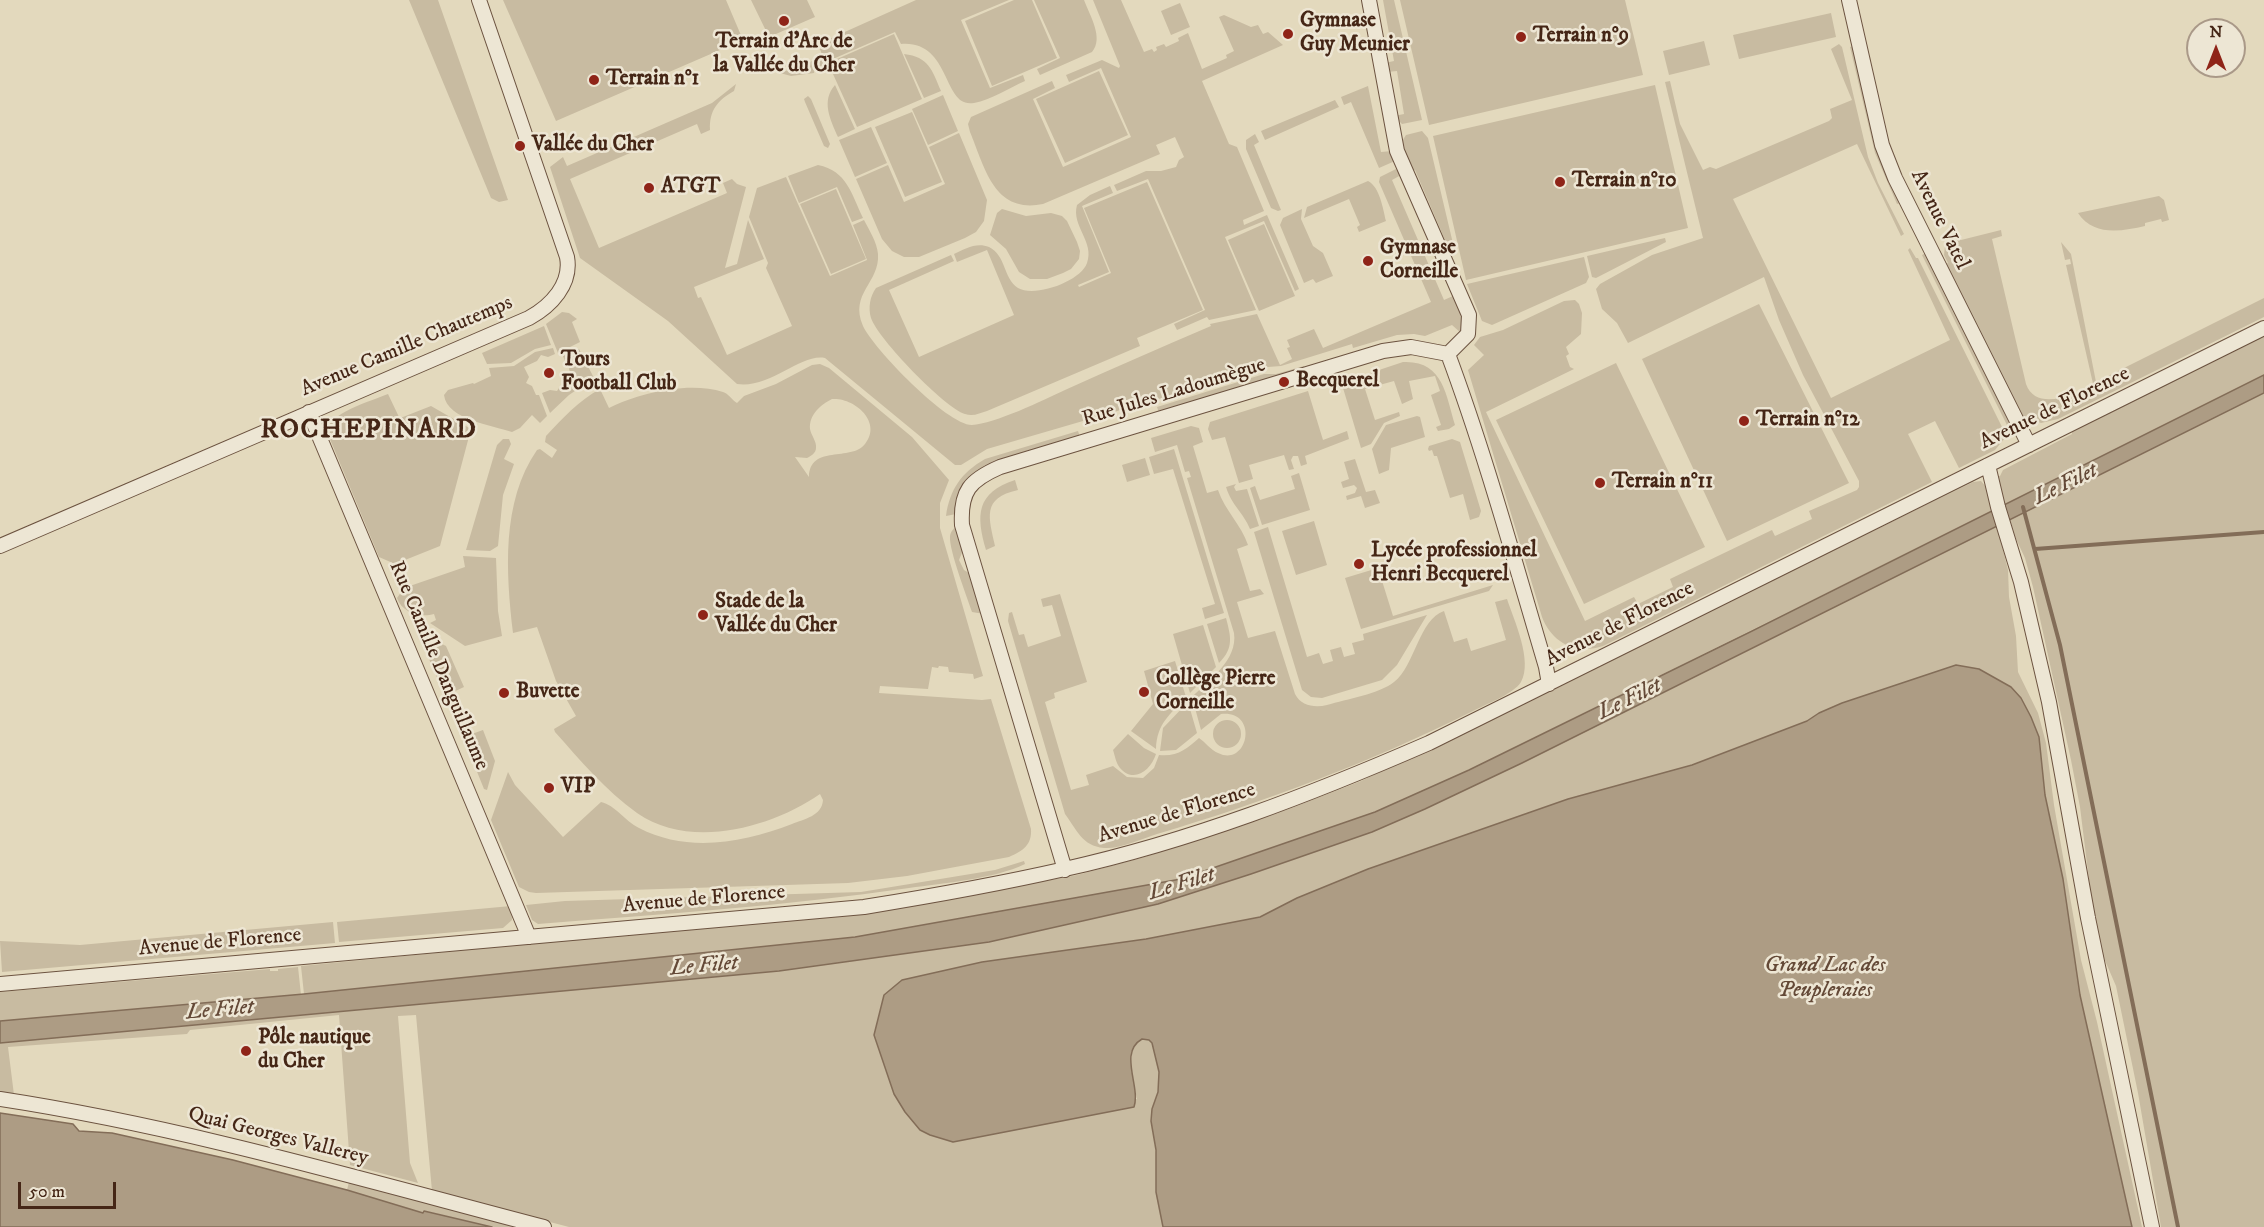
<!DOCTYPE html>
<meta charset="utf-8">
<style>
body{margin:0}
#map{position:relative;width:2264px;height:1227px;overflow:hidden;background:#e3d9bd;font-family:"IM FELL DW Pica",serif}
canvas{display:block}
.north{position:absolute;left:2186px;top:18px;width:60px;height:60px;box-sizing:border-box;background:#ede6d4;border:2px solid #a98;border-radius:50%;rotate:0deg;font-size:16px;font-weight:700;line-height:24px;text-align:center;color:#452616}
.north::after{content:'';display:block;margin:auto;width:21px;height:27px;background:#8f2418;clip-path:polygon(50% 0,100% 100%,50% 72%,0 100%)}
.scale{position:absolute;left:18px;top:1182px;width:98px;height:27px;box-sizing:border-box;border:3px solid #452616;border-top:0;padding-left:8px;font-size:18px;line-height:21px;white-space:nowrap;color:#452616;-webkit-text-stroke:4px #ede6d4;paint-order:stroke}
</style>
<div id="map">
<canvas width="2264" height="1227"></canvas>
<div class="north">N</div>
<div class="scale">50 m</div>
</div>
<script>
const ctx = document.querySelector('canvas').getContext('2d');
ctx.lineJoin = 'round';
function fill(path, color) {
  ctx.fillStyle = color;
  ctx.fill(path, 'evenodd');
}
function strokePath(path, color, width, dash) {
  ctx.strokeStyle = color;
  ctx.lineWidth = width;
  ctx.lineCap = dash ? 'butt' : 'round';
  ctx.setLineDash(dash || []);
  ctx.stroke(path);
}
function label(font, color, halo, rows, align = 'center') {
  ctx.font = font + ' "IM FELL DW Pica",serif';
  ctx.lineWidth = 5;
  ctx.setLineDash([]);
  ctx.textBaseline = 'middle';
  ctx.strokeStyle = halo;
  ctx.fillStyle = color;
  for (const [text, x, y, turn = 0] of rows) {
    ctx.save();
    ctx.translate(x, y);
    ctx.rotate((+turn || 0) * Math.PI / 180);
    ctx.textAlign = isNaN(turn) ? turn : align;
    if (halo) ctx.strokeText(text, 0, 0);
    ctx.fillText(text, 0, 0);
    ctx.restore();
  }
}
fill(new Path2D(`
 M409 0H438L508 200 499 202 491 198Z
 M503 0H726L743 40 556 121Z
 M751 0H807L815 17 769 37Z
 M916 0H1009L961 20 990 88 1023 75 1025 81C1009 88 991 100 974 103 942 109 952 40 901 44L895 32 826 62 829 70 821 72 819 66 815 68 814 73 791 76 780 73 823 57 818 44Z
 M1014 0H1032L1057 58 992 86 965 21Z
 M1034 0H1084C1090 16 1104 38 1092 52L1040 75 1037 69 1060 58Z
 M1093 0H1121L1144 52 1152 49 1154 52 1157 50 1156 47 1164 44 1166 47 1179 41 1178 38 1188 33 1202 69 1227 58 1226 55 1234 51 1219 17 1224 15 1251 27 1258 25 1263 34 1268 32 1283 45 1202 81 1229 144 1237 147 1264 211 1243 220 1244 225 1267 215 1299 289 1295 291 1264 221 1225 237 1256 310 1209 320 1207 317 1177 330 1174 324 1205 310 1148 179 1117 191 1114 185 1146 171H1161L1176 167 1179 160 1184 157 1175 137 1156 145 1160 154 1043 204C994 214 985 168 970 132L968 124 971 117 1052 81 1055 88 1033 99 1063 167 1131 137 1101 68 1069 82 1066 75 1102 60 1119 68 1120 66Z
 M1383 0H1394L1422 120 1402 124 1394 116 1404 114 1397 71 1387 72 1385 63 1394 61Z
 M1400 0H1625L1643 75 1429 125Z
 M1180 3 1190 27 1171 35 1161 11Z
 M1831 13 1836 37 1739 59 1733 35Z
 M894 34 922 99 857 127 828 63Z
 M1704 41 1710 65 1669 75 1663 51Z
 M1839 44 1842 47 1868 157 1878 183 1904 234 1901 236 1857 144 1733 199 1831 398 1950 340 1908 250 1910 248 1916 258H1918L2005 433V438L1995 450 1959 468 1935 421 1908 434 1932 482 1603 646C1576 655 1552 643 1542 617L1468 370 1484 355 1474 345 1480 337 1503 330 1564 301 1575 300 1579 304 1582 313 1581 334 1566 347 1569 354 1566 356 1570 367 1574 369 1486 412 1585 621 1634 597 1638 604 1673 587 1670 579 1772 530 1775 536 1812 519 1809 511 1857 490 1859 487V481L1803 375 1779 320 1764 277 1628 343 1617 323 1602 309 1596 289 1600 284 1652 255 1703 238 1665 82 1670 81 1680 124 1703 170 1710 167 1716 169 1829 121 1832 118 1830 109 1852 100 1831 49Z
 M1854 46 1901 203 1897 204 1875 153 1850 47Z
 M904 54C929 57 932 70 941 91L924 98Z
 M1099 71 1128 135 1065 163 1036 99Z
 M736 84 734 91C718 100 709 110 710 130L701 134 697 124 570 179 599 248 727 193 723 183 732 179 737 184 746 187 725 268 737 264 748 220 764 259 694 287 698 298 701 297 727 355 792 326 766 268 768 263 749 217 757 188 786 177 830 276 867 260 853 225 864 220C869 230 877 242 878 254 880 283 849 293 863 326 873 348 947 425 972 425 994 424 1044 400 1065 390 1113 368 1162 347 1211 326L1210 324 1257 314 1280 365 1292 359 1287 348 1290 347 1287 340 1314 329 1323 348 1431 302 1379 182 1380 177 1396 169 1401 175 1392 180 1444 300 1453 296C1458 308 1465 320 1461 333L1452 325 1425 336 1414 334 1397 335 1353 348 1352 344 1281 366 1268 367 987 449 961 465H955L825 358C801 353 770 389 737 384L668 321 580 258 550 167 563 157 567 166 712 103Z
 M835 85 855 129 838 137C830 119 821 101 835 85Z
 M1655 85 1688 228 1466 280 1433 136Z
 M1368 86 1381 152 1392 151 1395 161 1379 168 1351 102 1344 105 1341 97Z
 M943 95 958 131 928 145 912 109Z
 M808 96 811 99 830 144 828 148 824 146 805 102 804 99Z
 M1335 100 1339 107 1265 140 1261 131Z
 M912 112 942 182 905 197 875 127Z
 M871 127 887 163 855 177 839 140Z
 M1422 131 1428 138 1455 252 1451 254 1415 170 1410 171 1401 143 1406 135Z
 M959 133 987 200 984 221 976 232 965 238 919 257H904L892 251 882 239 856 179 888 165 904 202 945 184 929 147Z
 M1255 134 1259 142 1254 145 1281 210 1278 211 1271 208 1246 149V140Z
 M818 165C847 171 851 193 863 218L852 222 837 187 799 203 788 176Z
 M1368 181C1380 187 1383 209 1386 221L1359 232 1357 227 1360 225 1349 199 1304 218 1307 207Z
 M1147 182 1203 310 1137 338 1140 346 987 411C980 413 973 417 965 414 945 408 878 339 871 318 868 308 870 296 876 288L951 255 954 261 889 290 919 357 1014 315 987 250 957 262 954 254C965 249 976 242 989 247 1006 255 1003 278 1018 288 1035 298 1081 281 1087 263 1095 242 1071 226 1077 205L1090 195 1110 186 1113 193 1082 206 1109 272 1078 285 1079 287 1111 273 1084 208Z
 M836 189 866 259 831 274 800 204Z
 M2159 196 2164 200 2169 220 2162 222 2161 219 2145 223V226C2122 231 2094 237 2078 213Z
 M1002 209 1026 216 1051 213 1062 216 1067 221 1077 242 1080 251 1079 259 1071 269 1063 273 1047 279H1030L1019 272 1006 249 990 235 997 213Z
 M1302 209 1301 219 1313 246 1323 253 1333 276 1316 283 1313 279 1304 283 1280 225 1283 218Z
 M1264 224 1295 296 1259 311 1228 240Z
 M2001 230 2002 236 1992 239 2026 384C2036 412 2073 394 2094 388L2066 265 2071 264 2070 259 2065 260 2061 242 2071 254 2096 382 2264 298V317L2058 419 2041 423 2027 417 2023 419 1946 264 1948 263 1944 255 1945 246 1944 245 1958 236 1961 240Z
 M1665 238 1666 242 1596 278 1592 277 1587 256Z
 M1926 253 2007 417 2010 424 2007 425 1922 255Z
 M1584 257 1589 277 1586 283 1492 325 1482 321 1467 284Z
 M1759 304 1849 483 1727 541 1642 359Z
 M562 312 569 313 577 319 572 322 580 342 558 353 546 324Z
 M544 326 551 345 535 349 511 363 487 364 482 353Z
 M2264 336V375L2004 505 1996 476H2000L2003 470 2072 434V431Z
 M553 348 555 354 548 357 541 355 537 361 524 367 529 377 526 383 532 386 536 395H539L547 416 540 423 532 415 520 428 512 432C492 425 447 420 444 395L448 390 473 383 474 384 491 376 489 368 514 366 535 352Z
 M579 349 594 378 569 395 550 413 542 393 550 390 557 391 561 385 573 380 569 369 571 363 565 361 563 356Z
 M1403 362C1443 360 1446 395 1455 425L1449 429 1438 431 1436 427 1441 425 1431 395 1440 391 1435 376 1409 381 1413 399 1402 404 1394 381 1365 389 1375 420 1399 412 1400 416 1384 423 1371 444 1361 448 1343 388 1356 384 1361 376Z
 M1616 363 1705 547 1584 604 1496 420Z
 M820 364 829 368 912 437 949 480 940 503V528L983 676 974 679 973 674 949 672 948 667 939 666 938 668 932 667 928 689 880 686 879 693 982 700 991 699 1031 829C1032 845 1023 851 1009 857L907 876 848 883 536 893 529 892 519 887 491 820 508 772 515 785 563 837 601 802C615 805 625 821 639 828 687 853 743 843 792 824 804 819 822 816 823 800L820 794C771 828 690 850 637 813 606 791 580 760 555 732L554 729 576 716 556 681 537 627 513 633C506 573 501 502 537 450L540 449 552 458 557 450 545 442 546 436C563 418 578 401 600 389L609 408C639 393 689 381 723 392 728 393 732 400 737 403L744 396 776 384 812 365ZM832 399C854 397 883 422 865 444 851 462 810 444 809 477L795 457 807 458C811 456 816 453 816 448 817 442 811 435 810 429 809 415 820 405 832 399Z
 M1304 366 1305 369 1159 413 1157 407 1264 374H1276Z
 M1308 391 1323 440 1347 431 1349 439 1305 456 1307 464 1301 466 1298 456H1293L1291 460 1294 469 1289 470 1284 455 1249 465 1253 479 1239 483 1225 437 1212 440 1208 429 1210 422Z
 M2264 393V1227H2161L2138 1093 2116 986 2103 956 2091 896 2080 807 2071 760 2033 587 2025 558 2007 520Z
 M388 394 399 417H403L431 406 471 429 440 546 395 564 379 557 327 432C327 413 372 401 388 394Z
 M1417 416 1420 417 1425 437 1391 448 1389 470 1379 474 1372 449 1386 425Z
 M1191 426 1199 428 1203 442 1193 446 1207 493 1218 490C1225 511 1241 524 1248 545L1237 549 1250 591 1260 589 1264 594 1237 602 1248 638 1275 631 1295 694C1301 706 1315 708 1327 705 1347 699 1379 694 1394 682 1415 666 1419 619 1444 611L1454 642 1467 638 1471 651 1506 640 1495 602 1507 599C1514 620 1533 661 1521 682 1514 694 1484 705 1471 712 1371 762 1265 802 1157 834 1141 839 1121 849 1104 848 1082 846 1077 830 1065 814L1008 621 1009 613 1012 612 1019 635 1024 634 1028 647 1061 636 1052 605 1043 607 1041 599 1060 594 1087 682 1054 693 1055 698 1045 702 1071 790 1089 785 1086 775 1113 766 1127 777 1143 778 1154 768 1159 755C1177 757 1187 749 1199 738 1205 742 1211 750 1218 753 1248 768 1260 710 1221 714L1201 730 1192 697C1209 680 1238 660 1234 633L1187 478 1191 477 1189 471 1185 472 1177 445 1155 452 1151 438Z
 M1078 431 1080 437 988 465C965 478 964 491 956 514L946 516C950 489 961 473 985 459Z
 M503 439H509L511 444 504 459 514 464 503 495 498 546 490 551 466 550 497 445Z
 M1452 439 1460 442 1481 511 1479 517 1470 520 1463 494 1450 498 1437 456H1434L1432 450 1429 451 1428 449 1429 446Z
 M1174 449 1224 613 1205 619 1202 608 1215 604 1173 469 1154 474 1149 457Z
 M1145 458 1150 475 1127 482 1122 465Z
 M1355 459 1366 492 1375 490 1380 503 1365 508 1361 496 1347 500 1346 496 1355 493 1357 488 1354 485 1343 488 1341 482 1349 479 1344 462Z
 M1299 473 1310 510 1262 525 1250 488 1255 486 1260 500 1295 489 1291 476Z
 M1015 480 1018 490C981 498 989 518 995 546L986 550C976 515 976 493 1015 480Z
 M1981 481 1987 488 1992 511 1469 770 1375 812 1181 879 855 937 304 994 301 966 877 910 1008 888 1077 875 1141 858 1294 807 1361 781 1973 482Z
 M1236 484 1234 487 1236 491 1247 489 1259 526 1250 529C1243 512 1232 506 1226 487Z
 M1314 521 1327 565 1296 575 1282 531Z
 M958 525 963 550 959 560 964 570 972 575 984 614 972 612C967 597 949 550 950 537 950 532 954 528 958 525Z
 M1997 525 2008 570 2009 597 2016 636 2018 672 2038 713 2046 743 2054 805 2081 960 2097 1022 2142 1227H2131L2080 995 2063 879 2045 795 2039 737 2031 717 1979 669 1956 665 1842 703 1819 713 1807 721 1692 765 1568 800 1368 869 1297 898 1260 917 1146 939 982 962 920 1130 940 1138 1137 1099C1134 1081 1123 1051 1142 1039L1149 1040 1152 1043 1159 1072 1158 1092 1152 1109 1151 1121 1156 1153V1192L1163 1227H569L432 1191 416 1015 398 1016 410 1163 418 1183 350 1165 339 1015 190 1030 187 1034 8 1047 14 1095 0 1093V1043L779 971 989 942 1158 904 1251 874 1372 832 1425 809 1694 678Z
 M1268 527 1307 657 1319 653 1323 664 1333 661 1330 650 1341 647 1344 657 1355 654 1352 643 1364 640 1363 634 1427 615 1397 665 1382 680 1322 698 1311 697 1302 690 1254 532Z
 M463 556 496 558 498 611 502 636 465 646 430 623 436 620 434 614C421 618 402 613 397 598L404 588 465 567Z
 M1378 568 1393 616 1493 585 1489 591 1361 629 1345 578Z
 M1226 618C1231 637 1234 648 1219 663L1207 624Z
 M1203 625 1216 667 1190 693 1173 634Z
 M420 635 426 636 446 646 464 687 449 694H444L420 638Z
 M1175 661 1186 697C1170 715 1157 723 1156 749L1131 731 1153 704 1144 671Z
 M1188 702 1197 733 1176 750 1160 751 1163 728Z
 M1213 734a14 14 0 1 1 28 0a14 14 0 1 1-28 0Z
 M483 730 495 761 487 790 484 789 465 742 469 735Z
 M1128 734 1144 748 1156 754C1151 770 1134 784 1120 768 1116 763 1115 756 1113 750Z
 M1024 861 1025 864C994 879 944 883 909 888 787 906 662 914 538 924L532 920 526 905 565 901 861 892 995 870Z
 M511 906 512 920 503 928 339 942 337 922Z
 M333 922 335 943 2 972 0 941 80 945Z
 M298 967 301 995 0 1021V992L270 969V971H278V969Z
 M349 1182 522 1227H492L425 1211 423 1213 347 1190Z`), '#c8bba1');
const water = new Path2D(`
 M2264 375V393L1522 763 1425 809 1372 832 1251 874 1158 904 989 942 779 971 0 1043V1021L304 994 855 937 1181 879 1375 812 1469 770 1752 631Z
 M1956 665 1979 669 2011 687 2021 698 2031 717 2039 737 2045 795 2063 879 2080 995 2132 1227H1163L1156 1192V1150L1151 1121 1152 1109 1158 1092 1159 1072 1152 1043 1149 1040 1142 1039C1118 1053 1141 1086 1134 1107L953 1142 930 1135 920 1130 905 1112 894 1094 874 1035 884 995 902 980 982 962 1146 939 1260 917 1297 898 1368 869 1568 799 1692 765 1807 721 1819 713 1842 703Z
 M0 1113 73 1124 79 1131 112 1133 233 1160 347 1190 423 1213 424 1211 492 1227H0Z`);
fill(water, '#ad9c84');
strokePath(water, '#836d58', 1.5);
strokePath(new Path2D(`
 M2023 507 2060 645 2178 1227
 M2035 549 2264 532`), '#836d58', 4);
const minor = new Path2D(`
 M1369 0 1397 151 1469 315 1468 334 1448 354
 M1849 0 1882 145 1895 178 2029 445
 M1448 354C1486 456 1515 563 1546 667L1549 684
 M309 412 529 937
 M1988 465 1998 507 2021 582 2049 702 2088 918 2152 1227
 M0 546 529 318C551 306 572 284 567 257L479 0
 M1065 870 962 525C960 491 970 480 1000 467L1383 351 1411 347 1448 354
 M0 984 864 907C932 896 999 884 1065 869 1191 841 1312 794 1429 743L2264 328
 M0 1099C184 1127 364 1180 544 1227`);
strokePath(minor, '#6c5340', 16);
strokePath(minor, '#ede6d4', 14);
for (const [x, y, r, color] of [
 [784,21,6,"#8f2418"],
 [1288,34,6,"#8f2418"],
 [1521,37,6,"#8f2418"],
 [594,80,6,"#8f2418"],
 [520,146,6,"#8f2418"],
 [1560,182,6,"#8f2418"],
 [649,188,6,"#8f2418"],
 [1368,261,6,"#8f2418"],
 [549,373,6,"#8f2418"],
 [1284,382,6,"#8f2418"],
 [1744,421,6,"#8f2418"],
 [1600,483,6,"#8f2418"],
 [1359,564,6,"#8f2418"],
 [703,615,6,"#8f2418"],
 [1144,692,6,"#8f2418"],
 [504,693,6,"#8f2418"],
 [549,788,6,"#8f2418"],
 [246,1051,6,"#8f2418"]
]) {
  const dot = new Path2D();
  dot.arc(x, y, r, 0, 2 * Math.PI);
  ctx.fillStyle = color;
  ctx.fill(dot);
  strokePath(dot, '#ede6d4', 2);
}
label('bold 21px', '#452616', '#ede6d4', [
 ["Gymnase",1300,22],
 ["Guy Meunier",1300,46],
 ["Terrain n°9",1533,37],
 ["Terrain d'Arc de",784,43,"center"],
 ["la Vallée du Cher",784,67,"center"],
 ["Terrain n°1",606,80],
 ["Vallée du Cher",532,146],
 ["Terrain n°10",1572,182],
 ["ATGT",661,188],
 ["Gymnase",1380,249],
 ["Corneille",1380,273],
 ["Tours",561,361],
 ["Football Club",561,385],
 ["Becquerel",1296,382],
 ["Terrain n°12",1756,421],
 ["Terrain n°11",1612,483],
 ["Lycée professionnel",1371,552],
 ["Henri Becquerel",1371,576],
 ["Stade de la",715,603],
 ["Vallée du Cher",715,627],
 ["Collège Pierre",1156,680],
 ["Corneille",1156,704],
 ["Buvette",516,693],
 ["VIP",561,788],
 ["Pôle nautique",258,1039],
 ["du Cher",258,1063]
], 'left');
label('21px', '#452616', '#ede6d4', [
 ["Avenue Vatel",1939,220,64],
 ["Avenue Camille Chautemps",407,347,-23],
 ["Rue Jules Ladoumègue",1174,393,-17],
 ["Avenue de Florence",2055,409,-26],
 ["Avenue de Florence",1620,625,-27],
 ["Rue Camille Danguillaume",438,666,67],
 ["Avenue de Florence",1177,814,-17],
 ["Avenue de Florence",704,900,-5],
 ["Avenue de Florence",220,943,-5],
 ["Quai Georges Vallerey",278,1137,14]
]);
label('italic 22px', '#644937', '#ede6d4', [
 ["Le Filet",2066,485,-26],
 ["Le Filet",1630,700,-26],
 ["Le Filet",1182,885,-17],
 ["Grand Lac des",1825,966],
 ["Peupleraies",1825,991],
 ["Le Filet",704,967,-5],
 ["Le Filet",220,1011,-5]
]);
ctx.letterSpacing = '1.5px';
label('bold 27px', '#452616', '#ede6d4', [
 ["ROCHEPINARD",369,431]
]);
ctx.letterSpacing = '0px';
</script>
